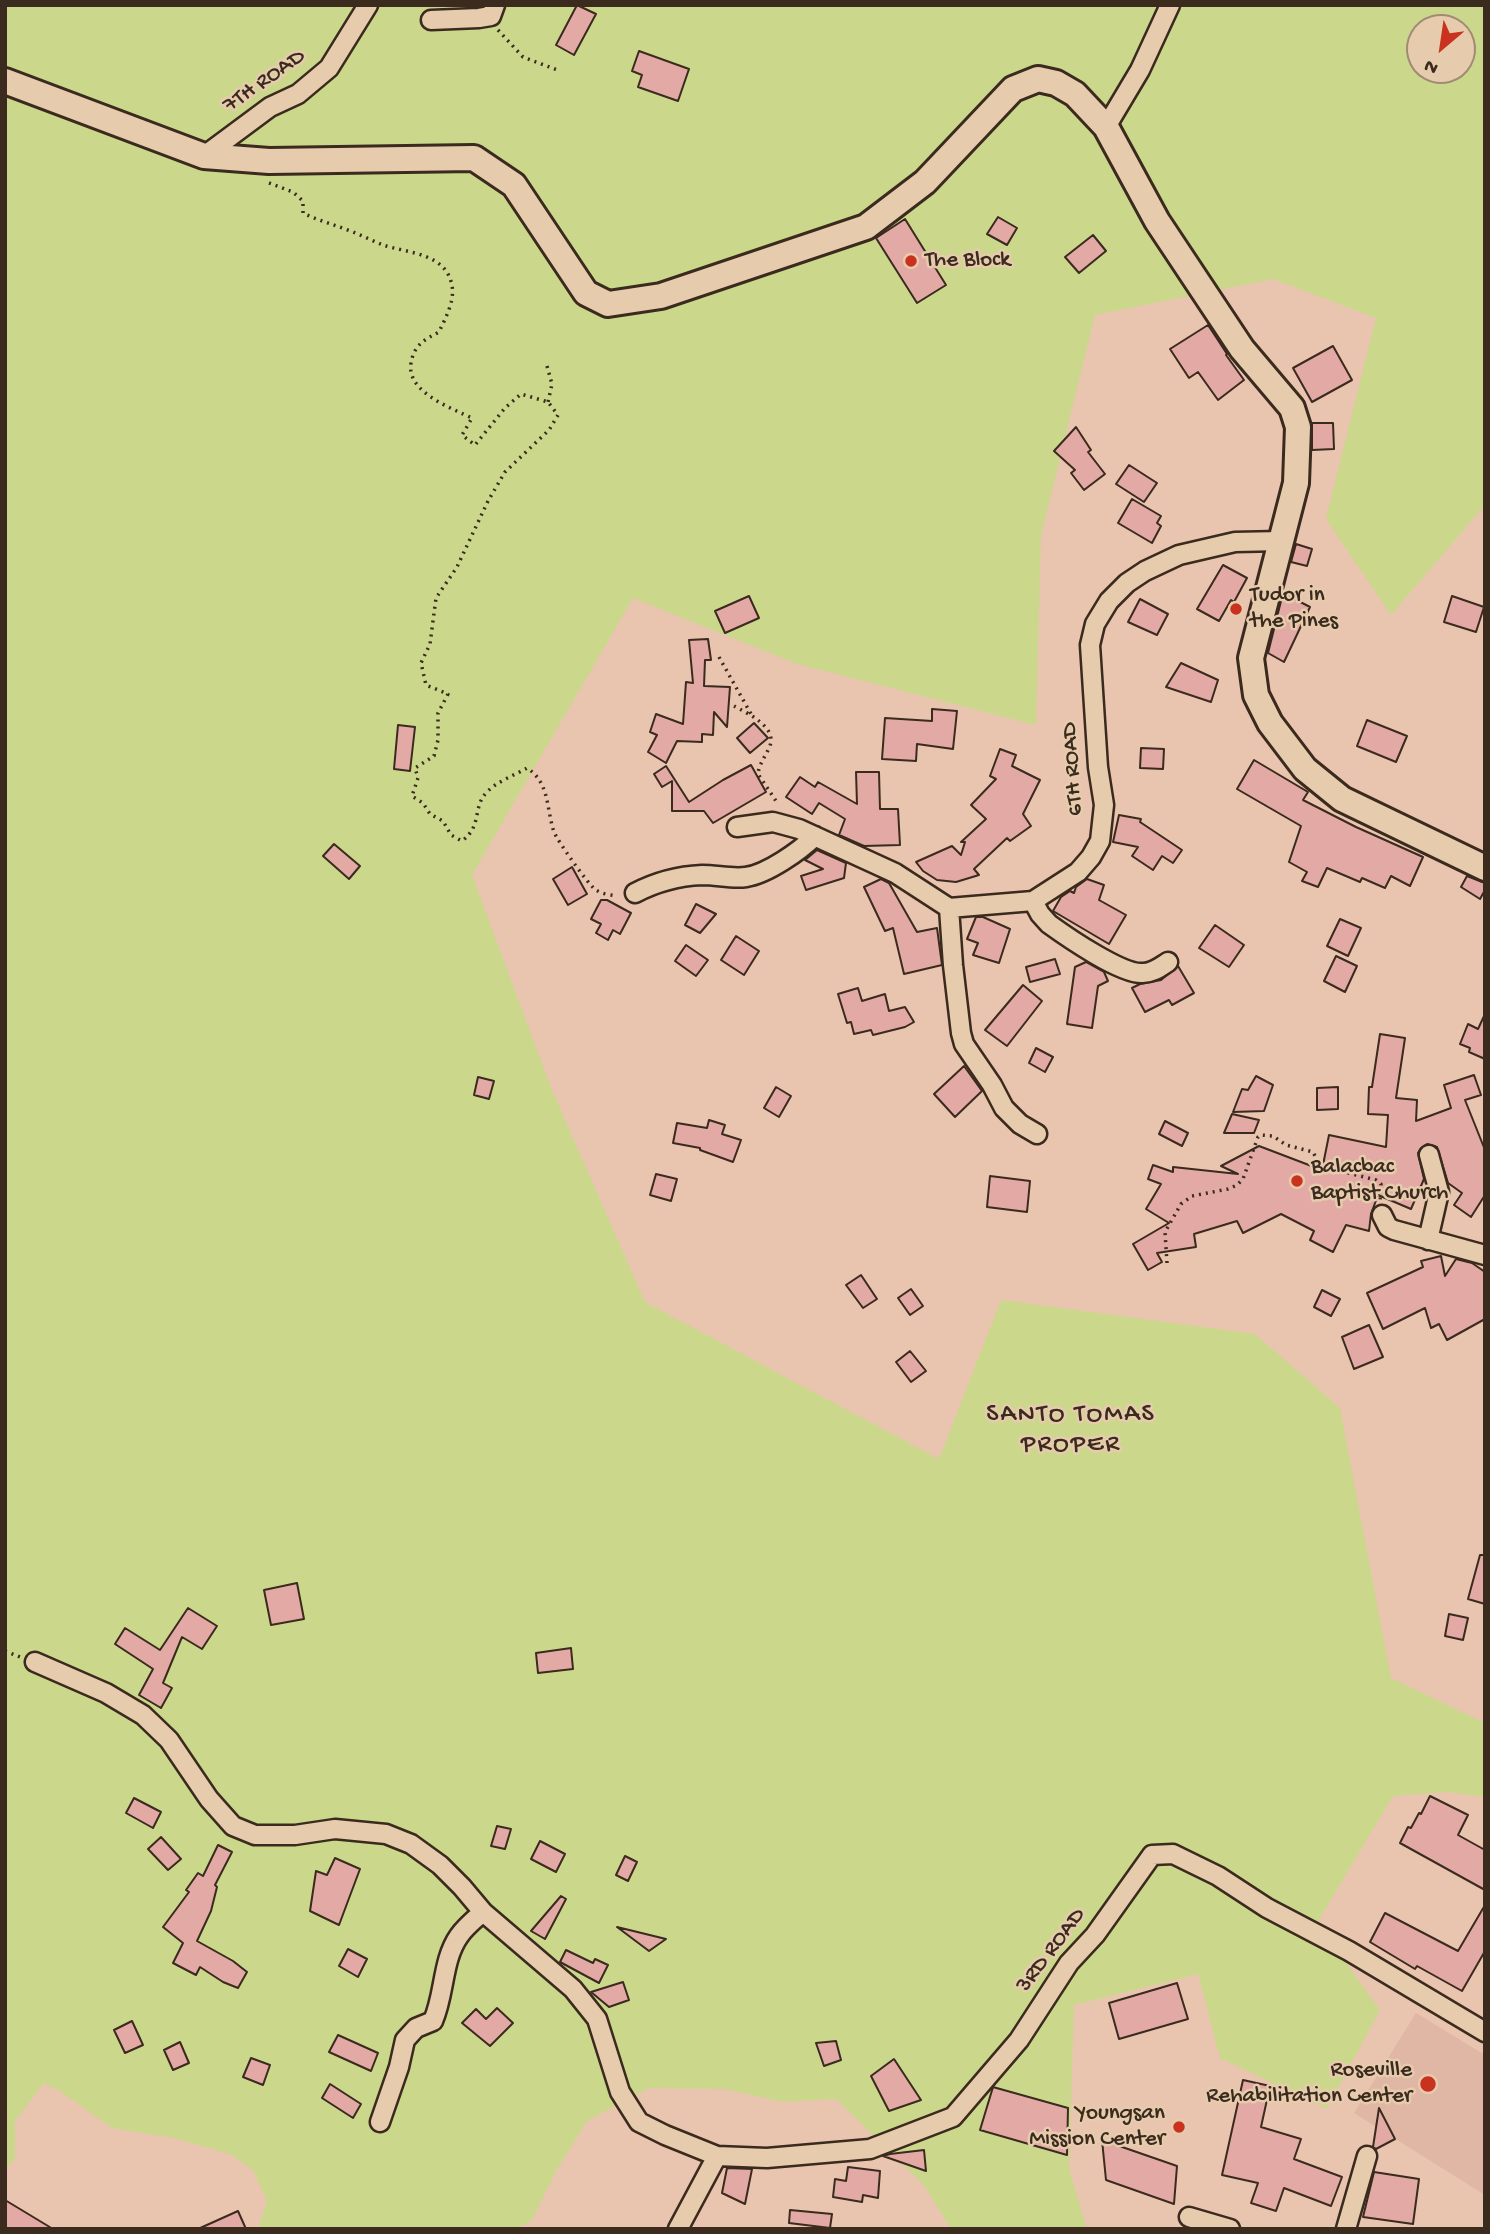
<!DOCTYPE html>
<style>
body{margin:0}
#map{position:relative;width:1490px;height:2234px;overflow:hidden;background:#e9c4ae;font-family:"Gochi Hand",sans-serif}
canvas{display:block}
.frame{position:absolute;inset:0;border:7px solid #3b2a1e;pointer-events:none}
.north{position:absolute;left:1406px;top:14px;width:70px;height:70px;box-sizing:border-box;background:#e6cbad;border:2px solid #a28b74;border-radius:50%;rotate:209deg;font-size:19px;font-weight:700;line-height:28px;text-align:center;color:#3b2a1e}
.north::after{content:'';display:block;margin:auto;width:24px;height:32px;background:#c8321e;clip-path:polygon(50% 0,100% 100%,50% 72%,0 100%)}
</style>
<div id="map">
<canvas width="1490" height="2234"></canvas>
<div class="frame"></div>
<div class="north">N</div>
</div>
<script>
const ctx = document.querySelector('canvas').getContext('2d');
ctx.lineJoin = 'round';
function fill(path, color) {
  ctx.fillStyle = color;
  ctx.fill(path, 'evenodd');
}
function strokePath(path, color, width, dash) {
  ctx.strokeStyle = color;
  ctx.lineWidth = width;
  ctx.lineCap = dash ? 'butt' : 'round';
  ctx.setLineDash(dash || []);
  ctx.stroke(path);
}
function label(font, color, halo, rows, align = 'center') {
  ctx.font = font + ' "Gochi Hand",sans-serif';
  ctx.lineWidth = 5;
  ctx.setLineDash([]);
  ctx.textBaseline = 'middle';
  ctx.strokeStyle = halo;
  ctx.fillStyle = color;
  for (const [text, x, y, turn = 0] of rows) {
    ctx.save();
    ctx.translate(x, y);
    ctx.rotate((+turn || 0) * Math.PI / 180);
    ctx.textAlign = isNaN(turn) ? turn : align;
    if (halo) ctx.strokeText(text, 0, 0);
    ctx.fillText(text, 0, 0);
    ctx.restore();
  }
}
fill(new Path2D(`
 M1416 2013 1485 2055V2195L1354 2113Z`), '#e0b6a5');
fill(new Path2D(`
 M5 5H1485V505L1391 615 1326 519 1376 318 1273 279 1095 315 1041 535 1036 725 797 664 633 598 472 875 552 1090 645 1302 939 1459 1001 1300 1255 1334 1340 1408 1391 1678 1485 1723V1797L1448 1792 1393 1796 1317 1923 1380 2010 1327 2109 1220 2058 1198 1974 1074 2005 1069 2169 1087 2229H951L924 2185 836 2099 783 2102 725 2089 649 2088 587 2121 557 2169 532 2220 516 2229H258L267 2201 253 2170 230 2154 174 2138 112 2128 63 2093 44 2083 15 2121V2159L5 2169ZM1420 28H1462V70H1420Z`), '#cbd88c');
const building = new Path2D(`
 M577 5 596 14 574 55 556 45Z
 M639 51 689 69 678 101 638 87 642 75 632 71Z
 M998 217 1017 228 1007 245 987 234Z
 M905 219 946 285 917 303 876 238Z
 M1093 235 1106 251 1079 273 1065 257Z
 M1208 325 1227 354 1226 355 1244 380 1218 400 1198 372 1189 378 1170 349Z
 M1333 346 1352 380 1312 402 1293 368Z
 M1312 423H1333L1334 449 1312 450Z
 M1076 427 1091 450 1088 452 1105 474 1084 490 1071 473 1075 470 1054 451Z
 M1129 465 1157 483 1144 502 1116 484Z
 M1132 499 1161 516 1157 523 1161 526 1152 543 1118 523Z
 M1296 544 1312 549 1307 566 1291 562Z
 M1223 565 1247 578 1234 602 1231 600 1219 621 1197 609Z
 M1283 593 1310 607 1284 662 1268 653Z
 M749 596 759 618 725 633 715 611Z
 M1452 596 1484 607 1476 632 1444 622Z
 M1140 599 1168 614 1157 635 1128 622Z
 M708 639 711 660H705L704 686 730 687 727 727 714 712 713 735 702 734V742L677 741 666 763 648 752 657 735 650 732 656 714 683 724 686 682 693 683 689 640Z
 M1181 663 1218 680 1211 702 1166 687Z
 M932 709 957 711 953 749 917 744 916 761 882 759 885 718 932 721Z
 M1367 720 1407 736 1396 762 1357 746Z
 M754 723 768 738 750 753 737 738Z
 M398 725 415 727 410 771 394 769Z
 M1141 748 1164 749 1163 769 1140 768Z
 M1000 749 1016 755 1012 766 1040 780 1023 814 1031 826 1010 841 1007 838 974 869 979 875 956 882 937 880 923 871 916 862 952 846 961 855 965 842H961L986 819 971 805 996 779 990 776Z
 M1254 760 1308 792 1303 800 1356 827 1423 857 1410 886 1391 876 1385 888 1362 878 1360 882 1327 868 1318 887 1302 881 1307 872 1289 862 1301 826 1237 789Z
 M751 765 766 792 713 823 704 811H672V781L662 787 654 774 666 766 689 802 723 780Z
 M856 772H879L880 809H898L900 845 864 846 839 835 845 819 819 803 812 814 786 797 800 777 815 787 818 782 857 804Z
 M1119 815 1141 819 1140 822 1182 850 1173 863 1162 856 1153 870 1132 856 1138 847 1113 842Z
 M334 844 360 866 349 879 323 856Z
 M817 850 846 863 844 878 806 890 801 876 823 869 805 860Z
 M572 867 587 894 568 905 553 879Z
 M1467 876 1485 883V890L1480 899 1461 887Z
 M881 879 889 883 917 932 937 928 942 965 904 974 893 928 885 931 864 887Z
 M1087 879 1104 885 1099 900 1126 915 1109 944 1053 911 1061 897 1070 891 1074 893 1076 887Z
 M601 900H607L631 913 620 934 613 930 608 940 596 933 601 924 591 919Z
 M696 904 716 914 700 933 685 925Z
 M976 917H983L1010 929 999 963 973 955 978 943 967 939Z
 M1340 919 1361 928 1348 956 1327 946Z
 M1215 925 1244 945 1229 967 1199 948Z
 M736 936 759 951 744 975 721 960Z
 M686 945 708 960 696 976 675 961Z
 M1336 956 1357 966 1345 992 1324 981Z
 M1055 959 1060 974 1030 982 1026 967Z
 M1086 962 1104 972 1108 981 1098 986 1092 1028 1067 1024 1075 967Z
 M1178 966 1194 993 1172 1005 1169 1000 1145 1012 1132 988 1140 984 1161 980Z
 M1023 985 1042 1001 1007 1046 985 1030Z
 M858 988 862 1001 885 994 889 1011 905 1007 914 1022 905 1027 873 1035 871 1030 854 1034 851 1022 847 1023 838 994Z
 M1485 1014V1059L1469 1052 1470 1048 1460 1044 1468 1024 1478 1029Z
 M1380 1034 1405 1038 1396 1098 1417 1100 1416 1121 1451 1108 1444 1085 1474 1075 1481 1095 1465 1100 1485 1150V1195L1471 1217 1454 1205 1462 1193 1448 1183 1437 1147 1427 1144 1421 1148 1418 1153 1424 1179 1411 1209 1378 1195 1371 1214 1369 1231 1346 1225 1333 1252 1310 1240 1314 1231 1281 1214 1243 1233 1237 1221 1194 1234 1196 1247 1157 1253 1162 1262 1148 1270 1133 1244 1169 1223 1146 1209 1161 1184 1148 1179 1153 1165 1173 1172V1167L1238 1174 1221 1166 1259 1146 1322 1170 1329 1135 1386 1147 1388 1115 1368 1114 1369 1087H1372Z
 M1036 1048 1053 1057 1045 1072 1029 1063Z
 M964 1066 982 1091 955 1117 934 1094Z
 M1256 1076 1273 1085 1264 1111 1233 1112 1242 1089 1248 1090Z
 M478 1077 494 1081 489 1099 474 1095Z
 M776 1087 791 1096 779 1117 764 1108Z
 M1338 1087V1109L1317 1110V1088Z
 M1232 1114 1259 1120 1254 1133H1224Z
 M709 1120 725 1125 722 1134 741 1140 733 1162 700 1150V1148L673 1143 677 1123 707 1128Z
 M1165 1121 1188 1133 1182 1146 1159 1134Z
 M656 1174 677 1179 671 1201 650 1195Z
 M990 1176 1030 1181 1027 1212 987 1207Z
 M1441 1256 1445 1276 1456 1259 1472 1263 1485 1272V1319L1447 1340 1439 1324 1431 1328 1425 1308 1383 1329 1367 1293 1423 1267 1421 1261Z
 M861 1275 877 1299 863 1308 846 1285Z
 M911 1289 923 1306 910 1315 898 1298Z
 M1322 1290 1340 1299 1331 1316 1314 1307Z
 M1369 1325 1383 1357 1354 1369 1342 1337Z
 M910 1351 926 1371 911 1382 896 1362Z
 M1480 1555H1485V1604L1468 1599Z
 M297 1583 304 1619 271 1625 264 1590Z
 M188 1608 217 1626 202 1649 182 1637 163 1683 172 1688 161 1708 139 1695 153 1669 115 1644 125 1628 160 1650Z
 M1449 1614 1468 1618 1463 1640 1445 1636Z
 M571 1648 573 1669 538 1673 536 1653Z
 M1430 1796 1468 1815 1458 1835 1485 1850V1890L1400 1843 1408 1827 1411 1828 1419 1813 1421 1814Z
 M134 1798 161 1812 153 1828 126 1813Z
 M497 1826 511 1829 505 1849 491 1846Z
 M161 1837 181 1859 168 1870 148 1849Z
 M540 1841 565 1854 556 1872 531 1859Z
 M218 1845 232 1852 215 1885 217 1887 211 1911 197 1941 233 1961 247 1972 238 1988 223 1982 200 1967 196 1975 173 1963 183 1943 163 1927 189 1892 186 1890 198 1873 203 1876Z
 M625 1856 637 1862 628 1881 616 1875Z
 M335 1858 360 1869 339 1925 310 1911 316 1871 327 1875Z
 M561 1896 566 1899 545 1939 531 1931Z
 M1485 1905V1951L1462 1991 1417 1966 1415 1969 1370 1942 1385 1913 1458 1951Z
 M617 1927 666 1939 649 1951Z
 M348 1949 367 1959 358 1977 339 1966Z
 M566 1950 593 1963 595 1959 608 1965 599 1983 560 1962Z
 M623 1982 629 2000 609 2007 591 1992Z
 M1177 1983 1188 2019 1119 2039 1109 2003Z
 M497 2008 513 2023 490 2046 462 2023 476 2009 486 2019Z
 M132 2021 143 2045 125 2053 114 2030Z
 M338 2035 378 2053 371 2071 329 2052Z
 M836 2041 841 2060 824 2066 816 2043Z
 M180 2042 189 2063 173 2070 164 2050Z
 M251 2058 270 2065 263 2085 243 2077Z
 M894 2059 921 2100 889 2111 871 2076Z
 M1243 2080 1270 2086 1261 2127 1301 2139 1294 2159 1342 2177 1331 2206 1284 2188 1276 2211 1251 2203 1258 2183 1222 2175Z
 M330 2084 361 2104 353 2118 322 2098Z
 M993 2087 1068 2108 1067 2155 980 2130Z
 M1379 2108 1395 2139 1376 2149 1373 2147Z
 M1102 2140 1177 2166 1174 2204 1106 2180Z
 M924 2150 926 2171 883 2156 890 2154Z
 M848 2167 880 2171 878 2198 863 2195 862 2202 833 2197 835 2179 846 2181Z
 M727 2168 752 2169 745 2204 722 2193Z
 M1374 2172 1419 2179 1413 2224 1363 2217Z
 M5 2200 53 2229H5Z
 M790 2210 832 2214 830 2228 789 2223Z
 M238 2211 246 2229H198Z`);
fill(building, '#e2a9a5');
strokePath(building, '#3b2a1e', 2);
const minor = new Path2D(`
 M431 20 479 18 491 16 495 5
 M1106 127 1140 70 1170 5
 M204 156 270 107 298 94 329 68 368 5
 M737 827 773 822 799 829 895 873 949 908 1033 901 1078 872 1091 857 1100 841 1104 805 1098 767 1090 645 1095 624 1109 601 1127 583 1145 571 1179 555 1235 542 1281 541
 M635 893C656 882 679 876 702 875 717 875 732 879 746 877 767 874 800 851 815 836
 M1033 901 1040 914 1049 924C1067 937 1122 975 1143 973 1153 973 1160 967 1168 962
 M949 908 953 965 961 1033 964 1044 992 1085 1004 1108 1020 1124 1037 1134
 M1382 1215 1388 1227 1394 1230 1485 1255
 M1428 1240 1439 1192 1429 1155
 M35 1662 106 1693 143 1715 169 1740 209 1799 233 1826 255 1835H295L335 1829 386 1834 411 1844 440 1865 462 1887 483 1912 573 1989 597 2019 620 2092 639 2122 665 2135 717 2156 767 2158 870 2149 953 2117 1019 2040 1069 1963 1095 1935 1152 1855 1173 1854 1218 1876 1267 1908 1349 1951 1485 2032
 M380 2122 399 2067 405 2040 416 2028 433 2021C445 1994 442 1960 459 1936 465 1927 475 1919 483 1912
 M1189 2217 1230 2229
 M678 2229 717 2156
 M1346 2229 1367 2156`);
const secondary = new Path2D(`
 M5 81 204 156 269 161 474 158 514 185 586 293 608 304 661 296 866 227 925 182 1013 89 1038 79 1056 83 1075 94 1106 127 1157 221 1242 349 1292 408 1298 427 1296 483 1251 658 1256 695 1270 723 1305 769 1342 799 1485 868`);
strokePath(minor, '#3b2a1e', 23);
strokePath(secondary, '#3b2a1e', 30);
strokePath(new Path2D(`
 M498 30 523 57 560 71
 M269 183 293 192 303 201V213C319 221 336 225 353 232 363 236 373 241 383 245 407 253 447 253 452 286 455 301 445 319 439 332 424 340 414 345 411 363 406 392 451 408 472 418L462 435 475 445 505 408 521 394 548 402 558 415 549 430 505 472 488 501 457 567 436 598 430 644 421 663 426 685 448 694 438 713V740L434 756 415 768 418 778 412 796 423 803 430 814 443 821 451 835 462 841C483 825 472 807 487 792 496 782 515 775 527 768 550 783 546 808 554 832 557 840 589 886 596 890 602 894 611 895 617 896
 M547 366 552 384 548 402
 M719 657 751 714
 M734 706C749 714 779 728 769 748 765 757 759 764 758 774L778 804
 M1167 1263 1165 1232 1181 1204 1192 1196 1228 1189 1237 1185 1243 1179 1258 1137 1261 1135 1273 1136 1286 1145 1313 1152 1320 1166 1376 1180 1381 1184 1380 1200
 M5 1651 20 1657`), '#3b2a1e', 3.5, [2, 5]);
strokePath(minor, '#e6cbad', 18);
strokePath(secondary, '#e6cbad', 24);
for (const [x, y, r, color] of [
 [911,261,7,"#c8321e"],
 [1236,609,7,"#c8321e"],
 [1297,1181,7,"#c8321e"],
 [1428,2084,9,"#c8321e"],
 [1179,2127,7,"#c8321e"]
]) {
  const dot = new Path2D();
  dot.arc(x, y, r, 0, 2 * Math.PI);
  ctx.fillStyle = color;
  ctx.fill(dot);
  strokePath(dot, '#e6cbad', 2.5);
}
label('23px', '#3b2a1e', '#e6cbad', [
 ["7TH ROAD",265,82,-35],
 ["6TH ROAD",1074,769,-94],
 ["3RD ROAD",1052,1951,-53]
]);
label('23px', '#3b2a1e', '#e6cbad', [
 ["The Block",925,261],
 ["Tudor in",1250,596],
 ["the Pines",1250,622],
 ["Balacbac",1311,1168],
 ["Baptist Church",1311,1194],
 ["Roseville",1412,2071,"right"],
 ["Rehabilitation Center",1412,2097,"right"],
 ["Youngsan",1165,2114,"right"],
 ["Mission Center",1165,2140,"right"]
], 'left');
ctx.letterSpacing = '2px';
label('26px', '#3b2a1e', '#e6cbad', [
 ["SANTO TOMAS",1071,1416],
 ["PROPER",1071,1446]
]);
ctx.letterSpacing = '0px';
</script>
